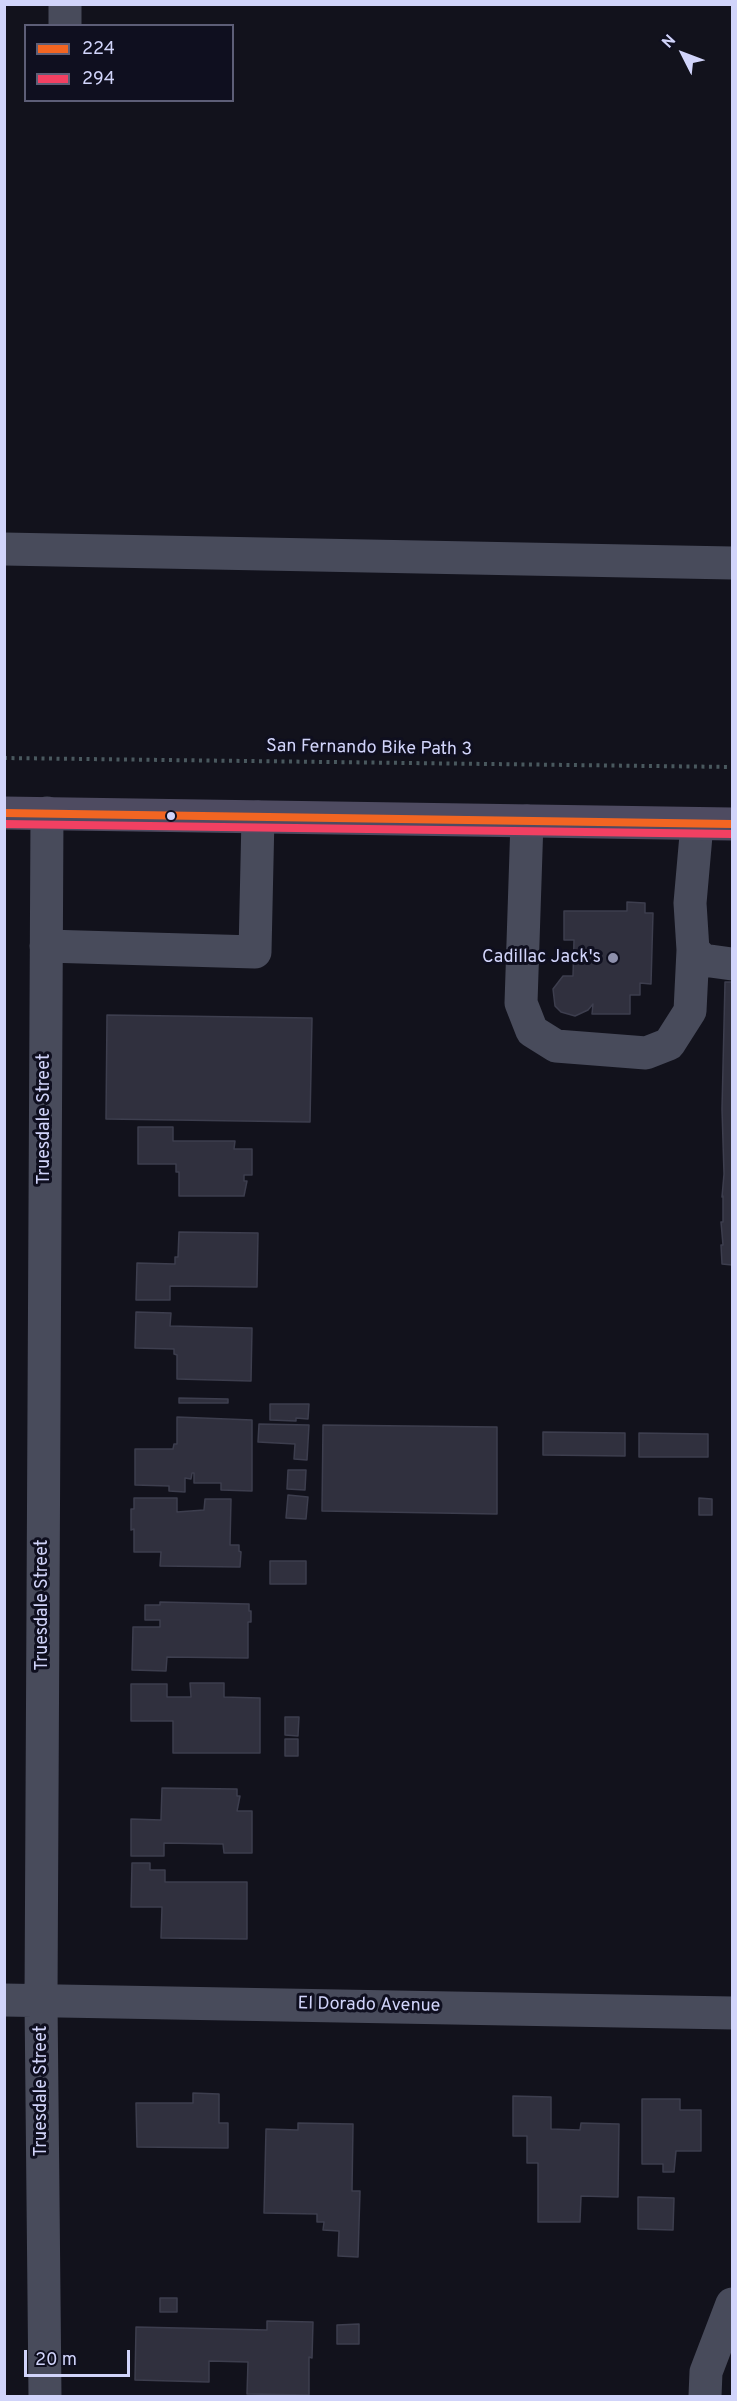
<!DOCTYPE html>
<style>
body{margin:0}
#map{position:relative;width:737px;height:2401px;overflow:hidden;background:#12121c;font-family:Overpass,sans-serif}
canvas{display:block}
.frame{position:absolute;inset:0;border:6px solid #d1d4fa;pointer-events:none}
.legend{position:absolute;left:24px;top:24px;width:210px;height:78px;box-sizing:border-box;background:#0f0f1f;border:2px solid #5d5e77;margin:0;padding:8px 10px;list-style:none;font-size:18px;color:#d1d4fa}
.legend li{display:flex;align-items:center;gap:12px;height:30px}
.legend b{width:30px;border:2px solid #5d5e77}
.north{position:absolute;left:653px;top:24px;width:60px;height:60px;-webkit-text-stroke:4px #0f0f1f;paint-order:stroke;rotate:312deg;font-size:16px;font-weight:700;line-height:24px;text-align:center;color:#d1d4fa}
.north::after{content:'';display:block;margin:auto;width:21px;height:27px;background:#d1d4fa;clip-path:polygon(50% 0,100% 100%,50% 72%,0 100%)}
.scale{position:absolute;left:24px;top:2350px;width:106px;height:27px;box-sizing:border-box;border:3px solid #d1d4fa;border-top:0;padding-left:8px;font-size:18px;line-height:21px;white-space:nowrap;color:#d1d4fa;-webkit-text-stroke:4px #0f0f1f;paint-order:stroke}
</style>
<div id="map">
<canvas width="737" height="2401"></canvas>
<div class="frame"></div>
<ul class="legend">
<li><b style="height:8px;background:#f26522"></b>224</li>
<li><b style="height:8px;background:#f24062"></b>294</li>
</ul>
<div class="north">N</div>
<div class="scale">20 m</div>
</div>
<script>
const ctx = document.querySelector('canvas').getContext('2d');
ctx.lineJoin = 'round';
function fill(path, color) {
  ctx.fillStyle = color;
  ctx.fill(path, 'evenodd');
}
function strokePath(path, color, width, dash) {
  ctx.strokeStyle = color;
  ctx.lineWidth = width;
  ctx.lineCap = dash ? 'butt' : 'round';
  ctx.setLineDash(dash || []);
  ctx.stroke(path);
}
function label(font, color, halo, rows, align = 'center') {
  ctx.font = font + ' Overpass,sans-serif';
  ctx.lineWidth = 6;
  ctx.setLineDash([]);
  ctx.textBaseline = 'middle';
  ctx.strokeStyle = halo;
  ctx.fillStyle = color;
  for (const [text, x, y, turn = 0] of rows) {
    ctx.save();
    ctx.translate(x, y);
    ctx.rotate((+turn || 0) * Math.PI / 180);
    ctx.textAlign = isNaN(turn) ? turn : align;
    if (halo) ctx.strokeText(text, 0, 0);
    ctx.fillText(text, 0, 0);
    ctx.restore();
  }
}
const building = new Path2D(`
 M627 902 645 903V913H653L651 984 640 983V995H630V1014H592L593 1004 588 1010 575 1016 561 1012 555 1006 553 989 563 976H573L574 940H564V911H627Z
 M725 982H732V1265L722 1264 721 1245H723L721 1222H723V1196L722 1197 724 1174 722 1109Z
 M107 1015 312 1018 310 1122 106 1119Z
 M138 1127H173V1141H235L234 1149H252V1175H244V1181H247L244 1196H179V1172H176V1164H138Z
 M179 1232 258 1233 257 1287 170 1286V1300H136L137 1263 175 1264V1257H178Z
 M136 1312 171 1313 170 1326 252 1328 251 1381 177 1379V1355L174 1354V1349L135 1348Z
 M179 1398 228 1399V1403H179Z
 M270 1404H309L308 1419 296 1418V1421L270 1420Z
 M177 1417 252 1420V1491L221 1490V1483H194V1473H192L191 1479 185 1478V1492L169 1491V1486L135 1485V1449H173L174 1444H177Z
 M259 1424 309 1425 307 1460 294 1459 295 1444 258 1442Z
 M323 1425 497 1427V1514L322 1511Z
 M543 1432 625 1433V1456L543 1455Z
 M639 1433 708 1434V1457H639Z
 M288 1470H306L305 1490 287 1489Z
 M288 1495 308 1497 306 1519 286 1518Z
 M134 1498H177V1512L204 1510 205 1499H231L230 1545H239V1551L241 1552 240 1567 160 1566 161 1552H134V1529L131 1530V1509H134Z
 M699 1498 712 1499V1515H699Z
 M270 1561H306V1584H270Z
 M160 1602 249 1604V1611H251V1622H248V1658L167 1657 166 1671 132 1670 133 1627H160V1620H145V1605H160Z
 M190 1683H224V1697L260 1698V1753H173V1721H131V1684H167V1697H191Z
 M285 1717H299L298 1736 285 1735Z
 M285 1739H298V1756H285Z
 M162 1788 237 1789V1796H240L237 1811H252V1853H224L223 1844 164 1843V1856H131V1819L161 1820Z
 M132 1863H150V1870H165V1882H247V1939L161 1938 162 1907H131Z
 M193 2093 219 2094V2123H228V2148L137 2147 136 2103H193Z
 M513 2096 551 2097V2129L580 2130 581 2123 619 2124 618 2197 581 2196 580 2222H538V2163H527V2136H513Z
 M642 2099H680V2110H701V2151H676L674 2172H663V2164H642Z
 M298 2123 353 2124 352 2191H360L358 2257 338 2256 339 2231 323 2230 324 2222H317V2214L264 2213 266 2129 298 2130Z
 M638 2197 674 2198 673 2230 638 2229Z
 M160 2298H177V2312H160Z
 M267 2321 313 2322 312 2358 309 2357V2395L247 2394 248 2362 209 2361V2382L135 2380 136 2327 267 2330Z
 M359 2324V2344H337V2325Z`);
fill(building, '#30303e');
strokePath(building, '#3d3e4e', 1.5);
strokePath(new Path2D(`
 M4 758 732 767`), '#49585e', 4, [3, 4.5]);
strokePath(new Path2D(`
 M65 26V4
 M4 549 732 563
 M527 821 521 1003 532 1031 556 1046 646 1053 669 1044 690 1011 693 950
 M697 824 690 903 693 950 703 960 732 964
 M46 946 255 952 258 817
 M4 2000 732 2013
 M45 2396 41 2000 47 813
 M705 2396 706 2372 732 2304`), '#484b5b', 33);
strokePath(new Path2D(`
 M4 813 732 824`), '#4e4b61', 33);
strokePath(new Path2D(`
 M4 813 732 824`), '#f26522', 8);
strokePath(new Path2D(`
 M4 824 732 834`), '#f24062', 8);
for (const [x, y, r, color] of [
 [171,816,5,"#d1d4fa"],
 [613,958,6,"#8e90ac"]
]) {
  const dot = new Path2D();
  dot.arc(x, y, r, 0, 2 * Math.PI);
  ctx.fillStyle = color;
  ctx.fill(dot);
  strokePath(dot, '#0f0f1f', 2);
}
label('18px', '#d1d4fa', '#0f0f1f', [
 ["San Fernando Bike Path 3",369,749,1],
 ["Truesdale Street",45,1119,-90],
 ["Truesdale Street",43,1605,-90],
 ["El Dorado Avenue",369,2006,1],
 ["Truesdale Street",42,2091,-90]
]);
label('18px', '#d1d4fa', '#0f0f1f', [
 ["Cadillac Jack's",601,958]
], 'right');
</script>
